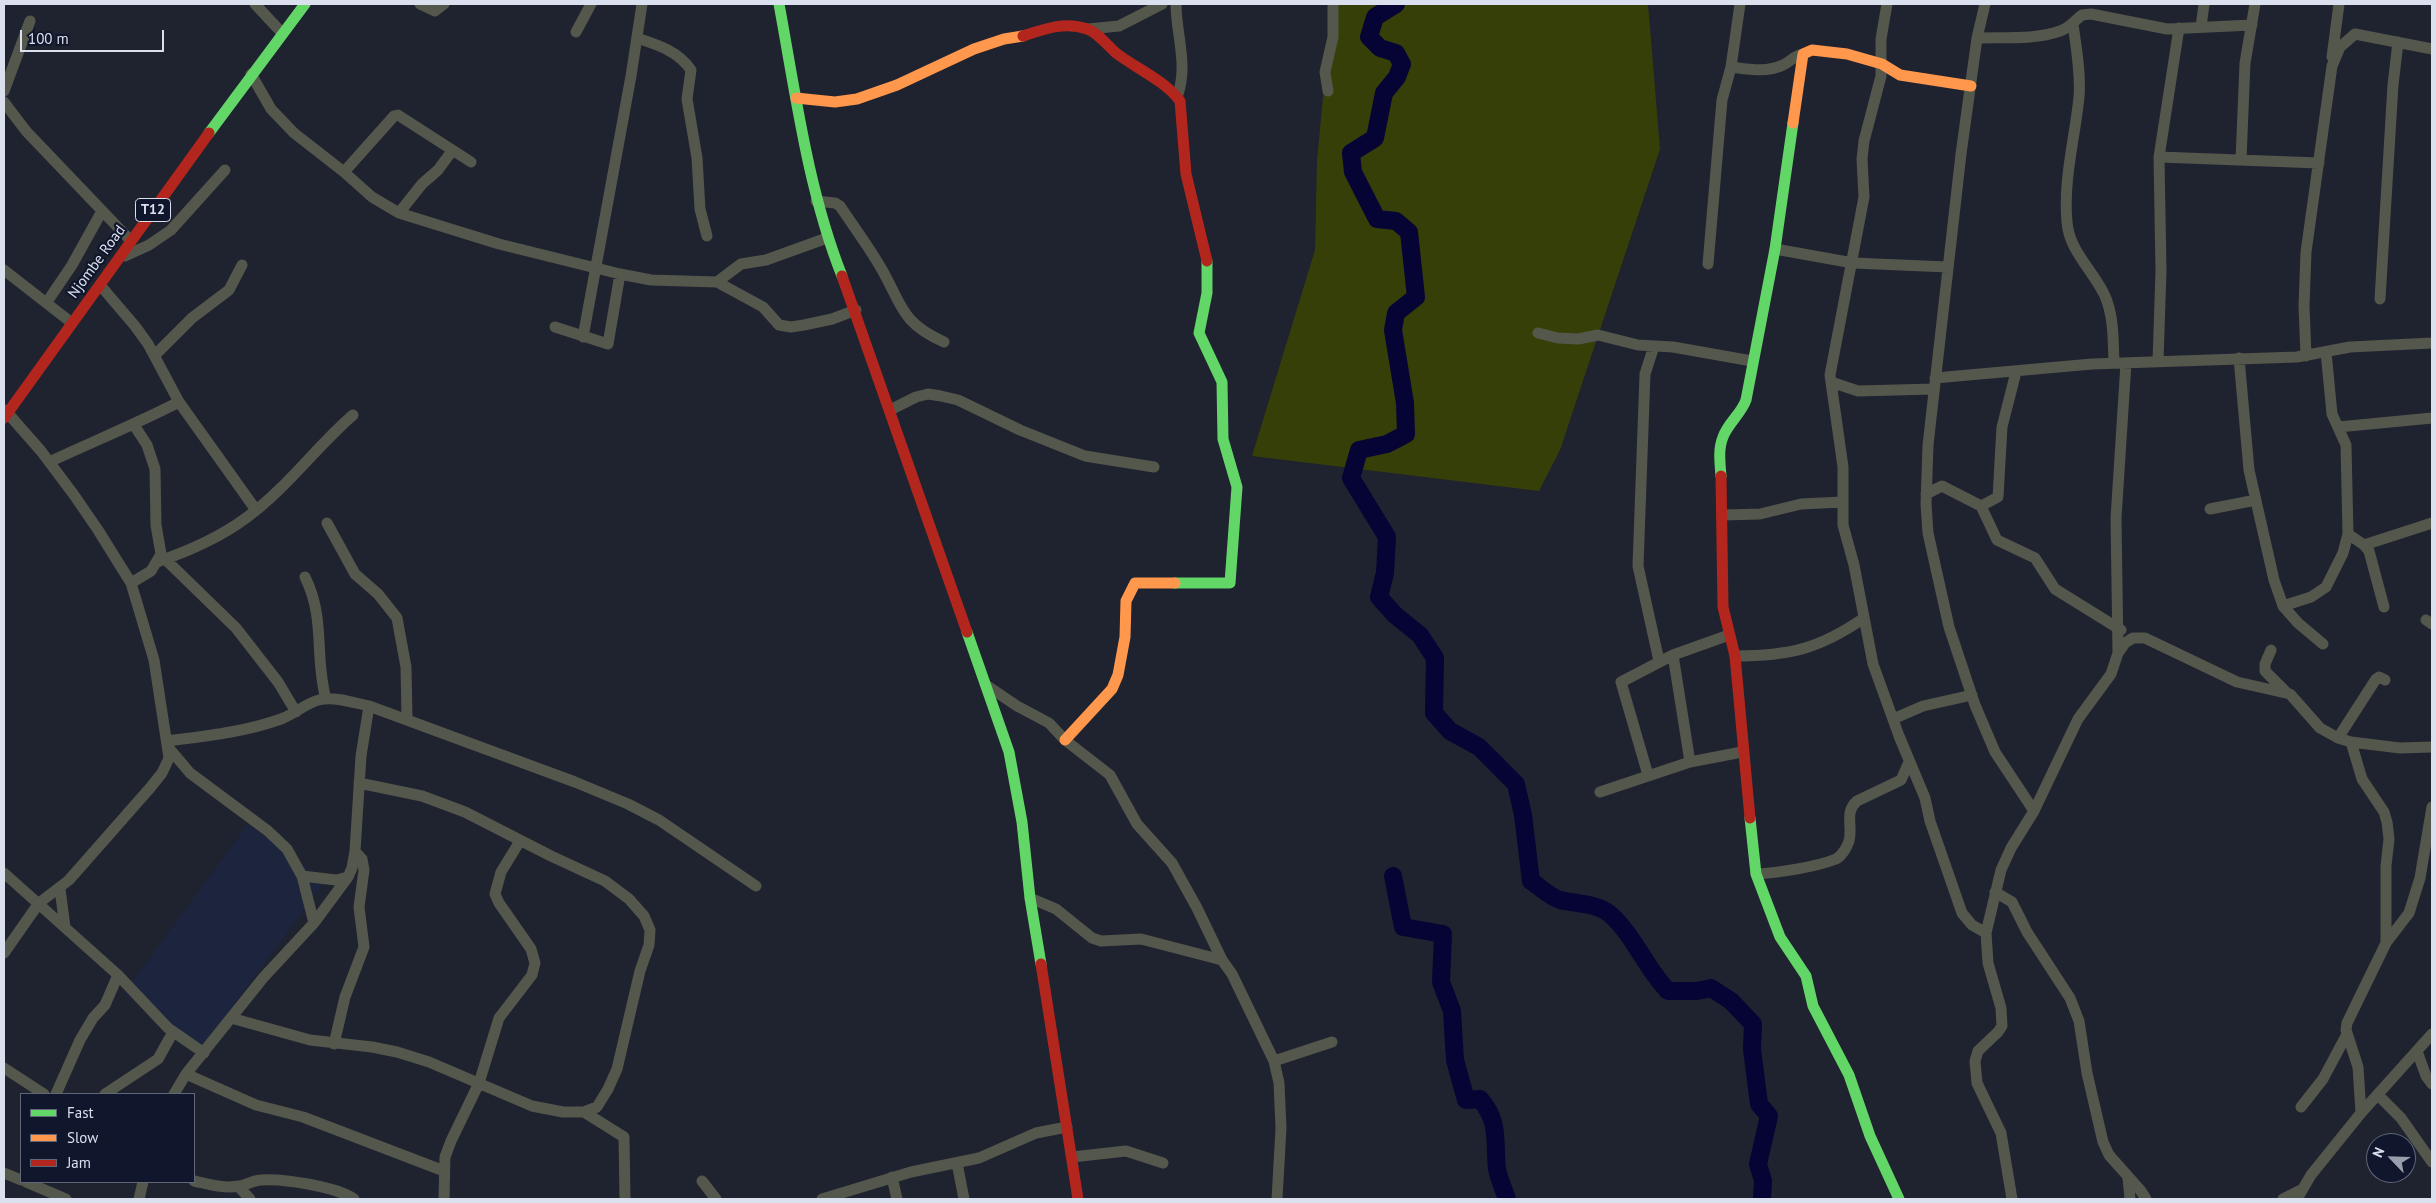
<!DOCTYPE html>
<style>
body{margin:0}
#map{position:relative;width:2436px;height:1203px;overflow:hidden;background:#1f222f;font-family:"PT Sans",sans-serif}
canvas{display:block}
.frame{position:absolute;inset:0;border:5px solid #dbe0ef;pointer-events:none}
.legend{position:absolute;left:20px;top:1093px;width:175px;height:90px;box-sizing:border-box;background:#10162b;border:1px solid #616779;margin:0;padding:6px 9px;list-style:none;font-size:15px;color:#dbe0ef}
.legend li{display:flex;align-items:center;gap:10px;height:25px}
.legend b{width:25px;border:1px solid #616779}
.north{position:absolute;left:2366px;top:1133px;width:50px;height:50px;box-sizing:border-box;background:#10162b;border:1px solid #616779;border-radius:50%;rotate:294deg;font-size:14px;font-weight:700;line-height:20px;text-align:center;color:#dbe0ef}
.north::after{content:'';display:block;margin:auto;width:18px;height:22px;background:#999eac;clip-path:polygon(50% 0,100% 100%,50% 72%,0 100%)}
.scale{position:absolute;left:20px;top:30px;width:144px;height:22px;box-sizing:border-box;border:2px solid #dbe0ef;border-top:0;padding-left:6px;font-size:15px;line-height:18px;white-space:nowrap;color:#dbe0ef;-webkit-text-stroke:4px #10162b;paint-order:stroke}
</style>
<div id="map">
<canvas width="2436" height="1203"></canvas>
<div class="frame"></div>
<ul class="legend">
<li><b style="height:6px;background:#63d668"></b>Fast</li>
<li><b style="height:6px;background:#ff974d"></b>Slow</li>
<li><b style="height:6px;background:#b3261e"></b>Jam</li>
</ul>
<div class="north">N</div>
<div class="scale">100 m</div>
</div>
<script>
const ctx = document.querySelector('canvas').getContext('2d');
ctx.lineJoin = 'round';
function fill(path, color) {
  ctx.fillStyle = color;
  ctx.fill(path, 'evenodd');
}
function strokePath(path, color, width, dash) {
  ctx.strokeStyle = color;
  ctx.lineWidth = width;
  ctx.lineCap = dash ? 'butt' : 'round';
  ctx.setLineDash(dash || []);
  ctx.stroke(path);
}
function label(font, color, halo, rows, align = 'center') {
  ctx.font = font + ' "PT Sans",sans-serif';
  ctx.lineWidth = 4.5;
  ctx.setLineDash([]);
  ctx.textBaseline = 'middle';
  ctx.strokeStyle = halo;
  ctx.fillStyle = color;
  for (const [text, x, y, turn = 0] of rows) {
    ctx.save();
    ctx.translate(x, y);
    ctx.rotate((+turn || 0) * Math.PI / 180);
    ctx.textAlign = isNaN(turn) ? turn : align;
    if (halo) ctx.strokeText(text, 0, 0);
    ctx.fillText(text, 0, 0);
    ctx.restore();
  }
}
fill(new Path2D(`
 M248 824 325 881 201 1050 124 993Z`), '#1d253e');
fill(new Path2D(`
 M1332 4H1648L1660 149 1560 450 1539 491 1252 456 1315 250 1317 160Z`), '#363f08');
strokePath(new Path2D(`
 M1396 4 1375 17 1369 37 1380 48 1396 53 1402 64 1397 77 1384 93 1375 138 1351 153 1353 172 1377 219 1396 221 1409 232 1416 297 1396 313 1393 330 1405 403 1406 434 1387 444 1359 450 1351 478 1387 537 1385 573 1379 597 1395 615 1420 635 1435 658 1434 713 1450 731 1479 747 1516 784 1523 815 1531 881C1540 887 1550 897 1560 900 1576 904 1598 903 1611 915 1634 936 1646 968 1668 991H1697L1711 988 1731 1001 1753 1024 1752 1049 1759 1104 1769 1116 1758 1164 1763 1181 1762 1199
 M1393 876 1403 927 1443 934 1441 982 1452 1011 1455 1060 1466 1100 1480 1099C1500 1122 1494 1141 1497 1169 1499 1179 1504 1190 1507 1199`), '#060434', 18);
strokePath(new Path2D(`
 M255 4 282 33
 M420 4 435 11 444 4
 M1176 4C1176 35 1189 66 1177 97
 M1887 4 1881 39V76L1864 141 1862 159 1864 197 1830 375 1843 467V525L1854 565 1873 664 1899 736 1925 798 1930 821 1962 913 1972 925 1986 933
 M1985 4 1977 38 1961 154 1928 445 1926 504 1928 533 1949 627 1975 705 1995 752 2034 811
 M2073 24C2076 47 2081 73 2079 97 2075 138 2063 180 2067 222 2069 251 2093 270 2105 296 2114 317 2113 340 2114 363
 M2201 27 2204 4
 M1088 29 1119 26 1162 4
 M576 32 591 4
 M637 38C658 45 678 51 691 70L687 99 697 158 700 209 707 236
 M1977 38C2003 37 2035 40 2060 31 2070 28 2075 20 2082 15L2091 14 2167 29 2252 25
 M2332 57 2339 4
 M1731 67C1747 69 1767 73 1783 65 1790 62 1795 55 1803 54
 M251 74 271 109 294 133 344 172 372 197 399 213 499 244 620 274 651 280 717 282 763 307 779 325 791 327 804 325 832 319 856 310
 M4 91 30 21
 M1328 91 1325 72 1333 37V4
 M4 102 26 131 131 241
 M2159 157 2319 163
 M2241 160 2245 63 2255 4
 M344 172 394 116 398 115 471 162
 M816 201 835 203 840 206C854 227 869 247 881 268 903 306 900 322 944 342
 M399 213 422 184 438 170 452 151
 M1775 249 1853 263 1948 267
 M125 256 149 245 171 230 225 170
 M1708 264 1722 100 1731 67 1740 4
 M4 270 72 323
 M717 282 741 264 766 260 827 238
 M100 285 135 326 148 344 179 402 256 510
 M2380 299 2393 85 2398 42
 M47 302 72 265 102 211
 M555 327 608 344 620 274
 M1538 333 1558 338 1578 339 1598 335 1638 345 1673 347 1752 361
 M583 337 631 76 642 4
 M1654 346 1645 374 1638 566 1659 661
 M155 355 192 318 229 290 242 265
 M2306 356 2304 306 2306 252 2332 66 2340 47 2355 34 2432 49
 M2239 358 2249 470 2274 580 2283 606 2298 623 2323 644
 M2158 361 2161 271 2159 157 2179 28
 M1935 378 2092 364 2297 357 2350 347 2432 343
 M1831 382 1858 391 1934 389
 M890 410 916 397 928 394 941 396 958 400 1020 430 1085 456 1154 467
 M2338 427 2432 418
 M49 462C92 442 136 424 179 402
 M1926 494 1942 486 1981 506 1997 540 2035 558 2055 589 2121 630
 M1981 506 1998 497 2002 427 2016 372
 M2210 509 2256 500
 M1724 515 1760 514 1801 504 1843 502
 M327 523 355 574 378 594 397 618 406 667 407 718
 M2348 534 2364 545 2369 551 2384 607
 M2364 545 2432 523
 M165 559 236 628 278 682 296 712
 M157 562C189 551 219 538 246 518 286 489 316 447 353 415
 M305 577C326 619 314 656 326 699
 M131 583 151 571 161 554 156 525 155 469 147 445 134 425
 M2283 606 2311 597 2326 587 2343 553 2348 534 2346 445 2332 414 2326 352
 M2426 620 2432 624
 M2271 650 2265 664V671L2286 692
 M2118 653 2116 518 2126 363
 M1673 655 1690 762
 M1735 656C1789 656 1819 649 1864 618
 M986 685 1017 706 1049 723 1065 740 1110 775 1137 824 1172 863 1197 908 1222 960 1232 974 1274 1061 1279 1083 1281 1128 1277 1199
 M1893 719 1923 706 1972 695
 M2338 738 2376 679 2379 677 2385 680
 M167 741C206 736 245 732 281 719 295 714 306 703 319 700 335 696 354 703 369 706L575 782 628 804 659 820 756 886
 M2351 742 2362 779 2384 812 2387 822 2389 839 2386 866V943
 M168 747 190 773 268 831 287 849 302 876 314 923
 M1648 775 1621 682 1673 655 1729 635
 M1600 792 1690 762 1742 752
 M4 873 118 975 168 1028 204 1053
 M1756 874C1777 873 1816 867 1836 859 1842 856 1847 847 1849 841 1853 826 1844 812 1857 801L1901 780 1909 762
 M302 876 336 880 348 877
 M60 889 65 927
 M1995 892 2012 902 2027 932 2070 998 2079 1021 2087 1073 2103 1142 2109 1155 2141 1191 2146 1199
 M1030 898 1056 909 1092 938 1101 941 1141 939 1222 960
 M4 953 39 903 69 880 150 788 162 773 169 758 154 660 131 583 98 530 74 495 41 451 5 410
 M231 1018 310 1040 372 1047 397 1052 429 1062 532 1106 563 1112H584L597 1107 608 1089 617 1069 640 971 649 945 650 930 644 916 629 899 605 881 551 856 465 812 422 796 359 783
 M334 1044 345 997 364 947 359 907 364 870 362 859 355 851
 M2417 1051 2426 1076 2432 1084
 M1274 1061 1332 1042
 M4 1068 44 1094
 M186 1074 256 1105 303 1117 444 1171
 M56 1094 80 1040 93 1018 105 1005 118 975
 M105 1094 158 1059 173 1032
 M174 1094 186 1074 263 978 314 923 348 877 352 868 355 851 361 756 369 706
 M2378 1095 2401 1118 2432 1162
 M2301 1107 2323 1079 2347 1034
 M584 1112 624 1137 625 1199
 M2361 1113 2358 1067 2346 1030 2347 1023 2386 943 2409 913 2420 878 2432 807
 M1072 1157 1126 1151 1163 1163
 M957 1163 964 1199
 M4 1173 21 1180
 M892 1177 897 1199
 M2128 1178 2130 1199
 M194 1181C208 1184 224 1189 239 1186 247 1185 254 1180 261 1180 283 1178 337 1187 354 1199
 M702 1181 716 1199
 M26 1182 66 1199
 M239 1187 250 1199
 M139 1199 143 1182
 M444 1199 445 1157 451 1141 479 1083 499 1018 532 975 535 963 531 949 499 903 495 894 501 872 520 841
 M822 1199 911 1172 979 1158 1036 1133 1067 1127
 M2012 1199 2001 1133 1977 1083 1975 1061 1978 1051 1998 1032 2002 1026 2001 1008 1988 963 1986 933 2001 870 2011 848 2034 811 2078 719 2111 674 2118 653 2125 643 2133 638H2145L2237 682 2290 694 2320 728 2338 738 2351 742 2400 748 2432 747
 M2283 1199 2301 1190
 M2297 1199 2311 1175 2361 1113 2432 1034`), '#54574b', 11);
strokePath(new Path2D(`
 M779 4C796 96 808 190 842 276
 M209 133 305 4
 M1721 476C1720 463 1718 449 1723 437 1728 423 1741 414 1746 400L1775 249 1793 123
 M1175 583H1230L1237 487 1223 439 1222 382 1199 333 1207 293V261
 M967 632 1009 752 1022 822 1030 898 1041 964
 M1750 818 1756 874 1780 937 1806 976 1813 1006 1849 1075 1870 1136 1899 1199`), '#63d668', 11);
strokePath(new Path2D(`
 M796 98 835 102 857 99 897 85 974 49 1004 39 1023 36
 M1793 123 1803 54 1812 50 1847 54 1882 64 1900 75 1971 86
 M1065 740 1112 689 1118 675 1125 637 1126 601 1135 583H1175`), '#ff974d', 11);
strokePath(new Path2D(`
 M1023 36C1044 29 1065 21 1087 29 1097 32 1108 46 1116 53 1137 69 1164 80 1180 101L1186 174 1207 261
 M842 276 967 632
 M4 418 209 133
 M1721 476 1723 607 1735 656 1750 818
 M1041 964 1078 1199`), '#b3261e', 11);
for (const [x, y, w] of [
 [153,210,35]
]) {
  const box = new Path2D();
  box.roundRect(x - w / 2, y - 11.5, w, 23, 4);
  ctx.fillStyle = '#10162b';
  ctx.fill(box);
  strokePath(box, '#dbe0ef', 1);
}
label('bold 14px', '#dbe0ef', null, [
 ["T12",153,210]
]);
label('15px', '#dbe0ef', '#10162b', [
 ["Njombe Road",97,262,-54]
]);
</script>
